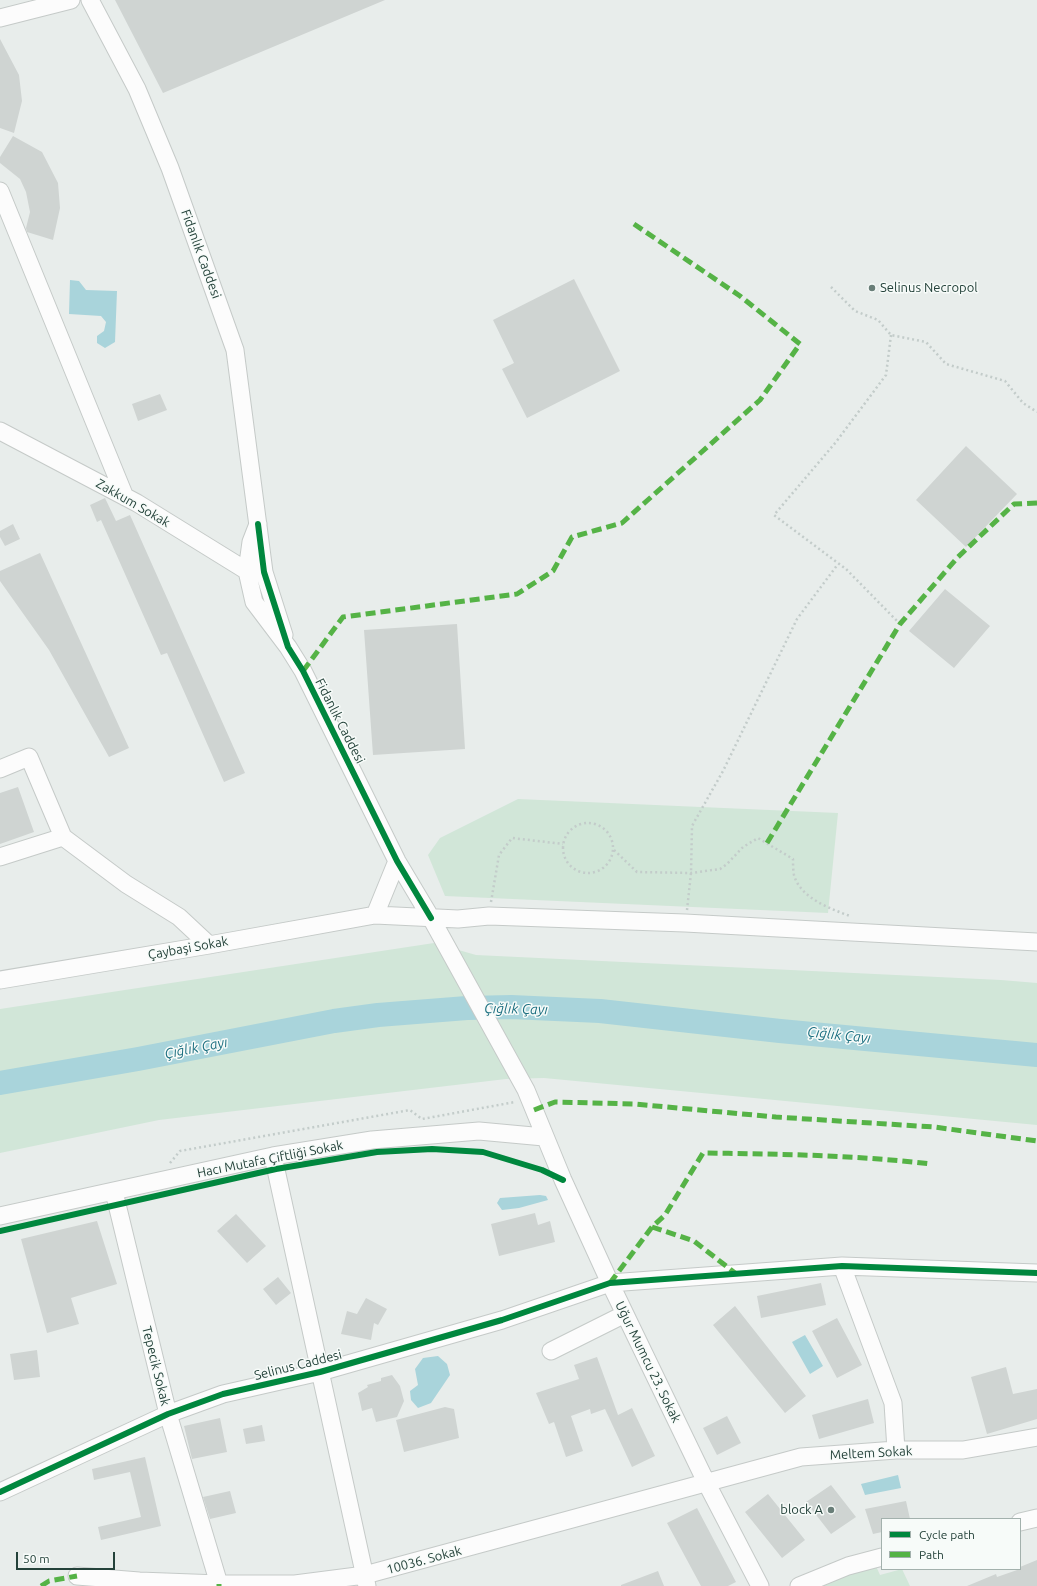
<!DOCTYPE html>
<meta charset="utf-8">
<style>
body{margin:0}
#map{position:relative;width:1037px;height:1586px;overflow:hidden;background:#e8edeb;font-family:Ubuntu,sans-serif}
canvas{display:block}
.legend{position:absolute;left:881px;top:1518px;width:140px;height:52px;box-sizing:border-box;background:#f7fbf9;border:1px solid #a3b1ad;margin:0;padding:5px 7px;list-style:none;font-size:12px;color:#24423a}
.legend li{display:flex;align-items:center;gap:8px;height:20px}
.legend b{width:20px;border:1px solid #a3b1ad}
.scale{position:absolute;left:16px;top:1552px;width:99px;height:18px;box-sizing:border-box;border:2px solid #24423a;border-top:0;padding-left:5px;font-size:12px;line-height:14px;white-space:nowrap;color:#24423a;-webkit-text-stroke:3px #f7fbf9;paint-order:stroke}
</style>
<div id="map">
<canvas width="1037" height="1586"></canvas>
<ul class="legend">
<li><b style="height:5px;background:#00873e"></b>Cycle path</li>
<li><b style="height:5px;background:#55b346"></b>Path</li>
</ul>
<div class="scale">50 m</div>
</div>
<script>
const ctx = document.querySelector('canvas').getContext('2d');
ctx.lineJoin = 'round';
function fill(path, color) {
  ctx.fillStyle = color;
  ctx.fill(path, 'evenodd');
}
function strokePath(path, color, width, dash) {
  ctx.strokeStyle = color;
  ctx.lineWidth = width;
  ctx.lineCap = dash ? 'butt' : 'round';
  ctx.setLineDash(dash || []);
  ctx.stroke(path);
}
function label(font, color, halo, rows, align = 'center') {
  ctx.font = font + ' Ubuntu,sans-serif';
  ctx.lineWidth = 3;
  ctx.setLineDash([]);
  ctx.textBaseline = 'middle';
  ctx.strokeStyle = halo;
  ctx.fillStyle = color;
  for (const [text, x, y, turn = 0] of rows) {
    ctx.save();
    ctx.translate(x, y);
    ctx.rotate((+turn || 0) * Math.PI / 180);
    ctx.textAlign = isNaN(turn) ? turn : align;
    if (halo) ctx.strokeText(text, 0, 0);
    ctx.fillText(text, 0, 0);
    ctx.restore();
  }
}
fill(new Path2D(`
 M518 799 838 813 828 913 445 896 428 855 440 838Z
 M434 943 476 955 1001 980 1037 983V1125L544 1078 506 1079 159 1120 0 1153V1009Z
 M876 1566 880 1575 902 1569 910 1586H810Z`), '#d1e6d8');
fill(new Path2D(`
 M70 280 79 281 86 290 117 291 115 342 105 348 97 343V336L104 331 106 322 101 316 69 314Z
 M540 1195 546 1196 548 1200 519 1208 502 1210 497 1203 500 1198Z
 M805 1335 823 1366 810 1374 792 1342Z
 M438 1356 447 1364 450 1375 431 1403 418 1408 411 1400 410 1391 418 1385 415 1369 423 1358Z
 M898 1475 901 1488 865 1495 861 1484Z`), '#a9d4db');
strokePath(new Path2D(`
 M0 1083 138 1059 334 1021 378 1015 467 1008 511 1007 600 1011 780 1031 1037 1055`), '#a9d4db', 24);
fill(new Path2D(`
 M115 0H385L163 93Z
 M0 39 19 75 22 101 14 133 0 128Z
 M13 136 42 152 58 183 60 208 53 240 27 232 26 228 30 212 26 192 20 179 0 163V157Z
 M574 279 620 371 527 418 502 369 514 363 493 320Z
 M160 394 167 410 138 421 132 404Z
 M966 446 1017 494 966 547 916 500Z
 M105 498 116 521 130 515 245 773 224 782 167 653 161 655 101 520 97 522 90 505Z
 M13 524 20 539 5 546 0 537V531Z
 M40 553 129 748 109 757 49 650 0 581V571Z
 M945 589 990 626 954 668 909 631Z
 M457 624 465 749 373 755 364 630Z
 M18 787 34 832 0 844V793Z
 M535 1213 538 1225 550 1221 555 1242 499 1256 491 1224Z
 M236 1214 266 1246 247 1263 217 1231Z
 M97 1221 117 1284 71 1298 79 1324 47 1333 21 1239Z
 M278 1277 291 1293 276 1305 263 1289Z
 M821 1283 826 1305 761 1318 757 1296Z
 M366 1298 387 1309 378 1325 374 1323 371 1340 341 1334 347 1311 357 1314Z
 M735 1306 806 1396 785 1413 713 1325Z
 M837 1318 862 1365 837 1378 812 1331Z
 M37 1350 40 1377 14 1380 10 1354Z
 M597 1357 618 1415 632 1408 655 1456 632 1467 605 1409 591 1414 590 1409 571 1416 583 1451 566 1457 554 1422 549 1424 536 1393 579 1379 574 1365Z
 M1006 1367 1013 1394 1037 1389V1419L987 1434 971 1377Z
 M392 1375 400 1386 404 1401 397 1417 376 1422 372 1408 362 1411 358 1393 368 1387 367 1385 381 1381V1378Z
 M868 1399 874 1423 819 1439 812 1415Z
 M445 1407 454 1409 459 1438 404 1452 396 1420Z
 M727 1416 741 1443 717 1455 703 1428Z
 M220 1418 227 1452 192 1459 184 1426Z
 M262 1425 265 1441 246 1444 243 1429Z
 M145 1457 161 1526 101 1540 98 1527 141 1517 130 1472 94 1480 92 1469Z
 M831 1485 856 1517 831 1534 806 1502Z
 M230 1491 236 1513 210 1519 203 1497Z
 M768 1494 805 1540 782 1558 745 1512Z
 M906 1501 910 1519H882V1532L873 1534 865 1509Z
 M697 1508 736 1582 728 1586H701L667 1523Z
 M1037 1560V1586H967L996 1574 997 1577 1020 1569V1567Z
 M658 1571 664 1586H621V1585Z`), '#cfd4d2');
const minor = new Path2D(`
 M90 0 137 89 170 168 235 350 264 572 284 635
 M0 18 71 0
 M0 191 125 497
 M0 431 137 503 247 571 257 572
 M258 524 251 542 247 571 254 602 288 647 303 671 397 861 431 918 526 1090 563 1180 610 1283 707 1484 760 1586
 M0 769 29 757 63 837 126 884 179 917 209 945
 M0 857 63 837
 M397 861 375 915 458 919 489 916 685 923 1037 942
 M0 980 209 945 375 915
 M273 1156 367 1586
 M114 1192 168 1414 219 1584
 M0 1216 273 1156 372 1140 479 1131 544 1137
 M842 1266 893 1403 896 1450
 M551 1351 625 1314
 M0 1492 168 1414 223 1394 320 1372 502 1320 610 1283 842 1266 1037 1273
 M1020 1522 1037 1518
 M77 1576 139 1581
 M142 1586 139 1581 219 1584H295L365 1575 801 1457 896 1450H963L1037 1437
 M799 1586 848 1566 882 1557`);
strokePath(minor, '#c5cac8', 19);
strokePath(new Path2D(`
 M831 287 855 311 878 320 891 335 926 342 946 364 1005 381 1023 403 1037 412
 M891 335 886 375 836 442 774 515 846 569 900 624
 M563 848a25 25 0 1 1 50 0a25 25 0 1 1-50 0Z
 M614 850 637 872 691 873 720 869 727 864 743 847 758 838 793 859C793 864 793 870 794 875 800 898 831 909 850 916
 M491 902 499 855 512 838 563 844
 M687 910 691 873 692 826 723 771 797 619 838 564
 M170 1163 180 1151 410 1110 422 1119 515 1102`), '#c3ccca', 2.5, [2, 3]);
strokePath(minor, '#fcfcfc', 17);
strokePath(new Path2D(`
 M303 671 343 617 517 594 553 571 572 537 622 523 760 400 800 344 740 296 631 222
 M767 843 900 624 958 557 1014 504 1037 503
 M534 1110 555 1102 634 1104 776 1117 934 1127 1037 1141
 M652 1227 694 1241 735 1273
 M610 1283 652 1227 665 1215 703 1153C779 1154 855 1155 931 1164
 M219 1584V1586
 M41 1586 49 1581 77 1576`), '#55b346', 5, [10, 5]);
strokePath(new Path2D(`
 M258 524 264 572 288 647 303 671 397 861 431 918
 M0 1231 276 1169 377 1152 432 1149 483 1152 542 1170 563 1180
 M0 1492 168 1414 223 1394 320 1372 502 1320 610 1283 842 1266 1037 1273`), '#00873e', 6);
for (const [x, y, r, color] of [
 [872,288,4,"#697e78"],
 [831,1510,4,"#697e78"]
]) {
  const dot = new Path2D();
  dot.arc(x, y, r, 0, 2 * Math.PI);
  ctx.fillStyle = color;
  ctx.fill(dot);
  strokePath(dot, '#f7fbf9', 1.5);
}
label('13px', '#24423a', '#f7fbf9', [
 ["Fidanlık Caddesi",201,254,70],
 ["Zakkum Sokak",133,503,30],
 ["Fidanlık Caddesi",340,721,63],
 ["Çaybaşi Sokak",188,948,-10],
 ["Hacı Mutafa Çiftliği Sokak",270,1159,-11],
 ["Uğur Mumcu 23. Sokak",648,1362,64],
 ["Selinus Caddesi",298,1365,-14],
 ["Tepecik Sokak",156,1366,76],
 ["Meltem Sokak",871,1453,-3],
 ["10036. Sokak",424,1560,-15]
]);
label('13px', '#24423a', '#f7fbf9', [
 ["Selinus Necropol",880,288],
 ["block A",823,1510,"right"]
], 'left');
label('italic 14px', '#1c6f80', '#f7fbf9', [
 ["Çığlık Çayı",516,1009,1],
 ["Çığlık Çayı",839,1035,6],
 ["Çığlık Çayı",196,1048,-11]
]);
</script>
